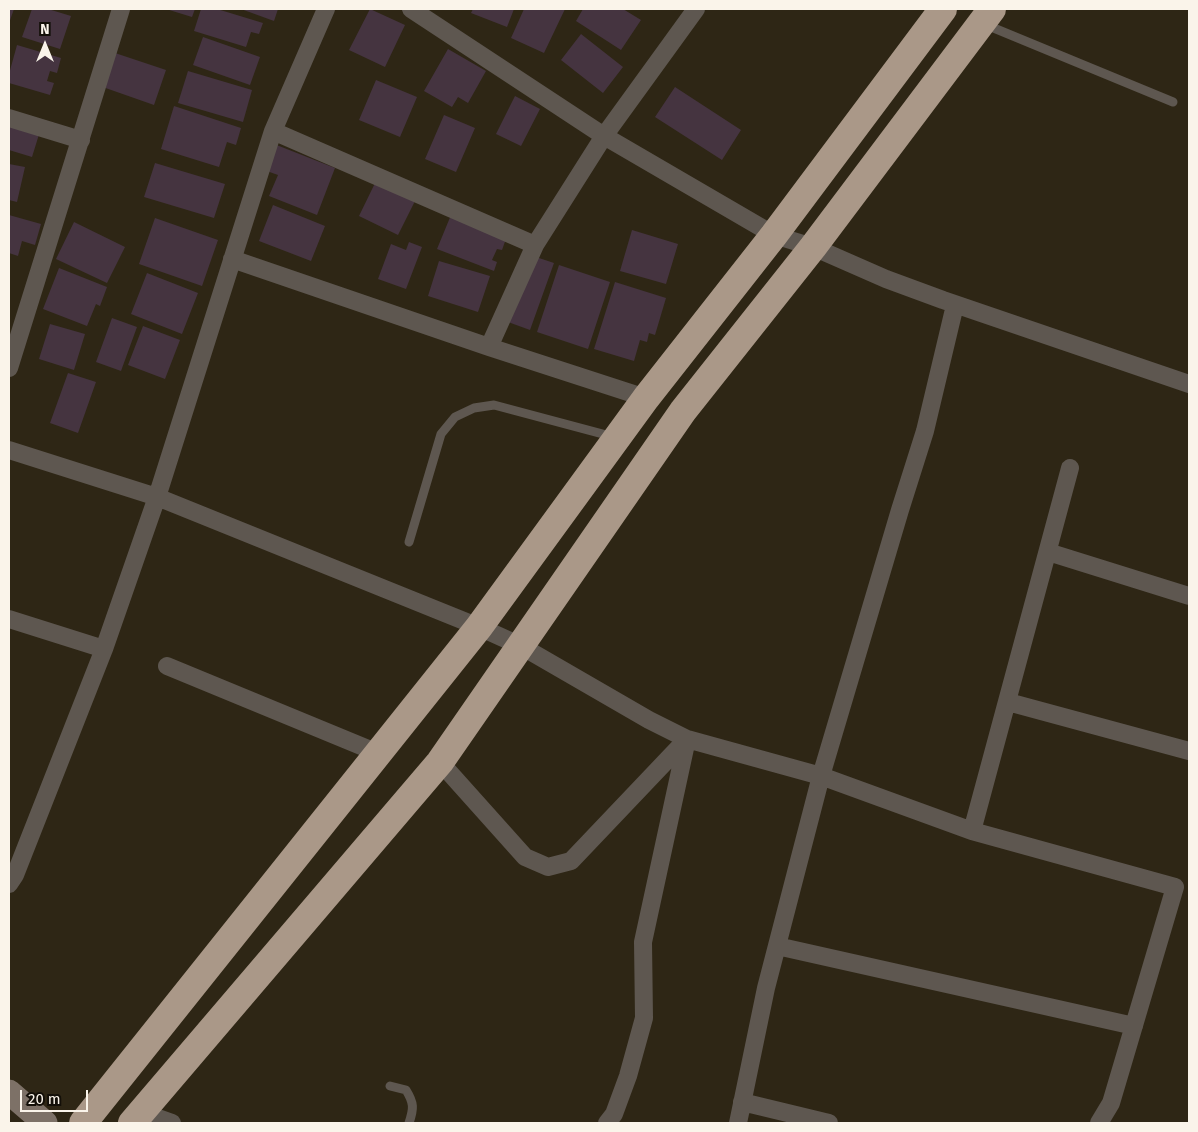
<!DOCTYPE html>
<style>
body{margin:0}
#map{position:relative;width:1198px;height:1132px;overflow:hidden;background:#2e2615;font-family:"Fira Sans",sans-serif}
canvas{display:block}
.frame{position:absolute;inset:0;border:10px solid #faf4ea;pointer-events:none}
.north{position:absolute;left:20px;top:20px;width:50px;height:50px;-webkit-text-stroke:4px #130f08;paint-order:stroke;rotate:0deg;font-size:14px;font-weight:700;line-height:20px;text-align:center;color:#faf4ea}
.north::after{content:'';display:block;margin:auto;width:18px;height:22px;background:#faf4ea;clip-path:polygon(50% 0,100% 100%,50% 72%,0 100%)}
.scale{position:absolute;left:20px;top:1090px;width:68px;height:22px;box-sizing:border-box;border:2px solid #faf4ea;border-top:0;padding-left:6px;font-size:15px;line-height:18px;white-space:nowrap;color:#faf4ea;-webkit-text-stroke:4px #130f08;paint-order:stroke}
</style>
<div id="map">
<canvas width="1198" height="1132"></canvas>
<div class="frame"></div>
<div class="north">N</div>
<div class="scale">20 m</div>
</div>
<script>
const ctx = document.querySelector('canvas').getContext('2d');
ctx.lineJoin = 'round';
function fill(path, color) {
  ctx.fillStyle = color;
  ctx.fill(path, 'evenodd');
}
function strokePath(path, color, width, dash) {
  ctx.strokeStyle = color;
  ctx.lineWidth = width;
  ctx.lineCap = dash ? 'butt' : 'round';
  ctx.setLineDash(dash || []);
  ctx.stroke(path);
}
fill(new Path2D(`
 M9 9H14L9 23Z
 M32 9H48L71 16 60 49 22 37Z
 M166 9H195L192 17Z
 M201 9H217L263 23 259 34 251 32 246 47 194 31Z
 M241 9H278L274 21Z
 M370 9 405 25 385 67 349 50Z
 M473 9H514L507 27 471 13Z
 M524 9H565L544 53 511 38Z
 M583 9H623L641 20 621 50 576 21Z
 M581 34 623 67 603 93 561 60Z
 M203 37 260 57 250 85 193 65Z
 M17 45 61 58 57 73 50 71 47 81 54 83 50 95 9 83V74Z
 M448 49 486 71 468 103 458 97 452 107 424 91Z
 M109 51 166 70 154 105 97 85Z
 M188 71 252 90 243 122 178 103Z
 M376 80 417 97 400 137 359 120Z
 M675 87 741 130 722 160 655 117Z
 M515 96 540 109 521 146 496 134Z
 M174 106 241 128 236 145 227 142 219 167 161 149Z
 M444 115 475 128 456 172 425 159Z
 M9 119 41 128 32 157 9 150Z
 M274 144 335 168 317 215 269 196 278 175 264 170Z
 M155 163 225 184 214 218 144 197Z
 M9 164 25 167 17 202 9 200Z
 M377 179 416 199 398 235 359 216Z
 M273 205 325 226 311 261 259 241Z
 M9 215 41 224 35 245 22 241 18 256 9 253Z
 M451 215 507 236 502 250 497 249 492 260 497 262 494 271 437 249Z
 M155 218 218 240 202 286 139 264Z
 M74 222 125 247 107 283 56 259Z
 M632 230 678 244 666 284 620 271Z
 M409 242 422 247 406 289 378 279 391 244 406 250Z
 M533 256 554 263 530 330 508 322Z
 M439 261 490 276 478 312 428 296Z
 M559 265 610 282 588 349 537 332Z
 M59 268 107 287 100 306 96 304 87 326 43 309Z
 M147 273 198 293 182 334 131 314Z
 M615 282 666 298 655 335 649 333 647 342 640 340 634 361 594 349Z
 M112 318 137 327 121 371 96 362Z
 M50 324 85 334 74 370 39 359Z
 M143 326 180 340 165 379 128 365Z
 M68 373 96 382 78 433 50 423Z`), '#453440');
strokePath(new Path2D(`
 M984 24 1173 102
 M409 542 441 434 455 417 474 408 494 405 614 437
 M390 1086 406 1090C414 1103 414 1108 409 1123`), '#5e5750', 9);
strokePath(new Path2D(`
 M411 9 604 136 774 235 813 247 886 279 943 300 1189 384
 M9 118 81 140
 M273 131 535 245 604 136 696 9
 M232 259 489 347 646 398
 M955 305 925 431 900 510 821 776 972 831 1175 887 1111 1103 1099 1123
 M489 347 535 245
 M9 368 121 9
 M9 450 157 497 273 131 326 9
 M1048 552 1189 596
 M9 619 104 649
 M167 666 378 753
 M1008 702 1189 751
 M440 762 525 857 548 867 571 861 687 739
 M972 831 1070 468
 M9 884 15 875 104 649 157 497 479 627 521 646 649 720 687 739 821 776 766 988 738 1123
 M777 946 1134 1026
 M742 1102 829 1123
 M141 1112 172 1123
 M607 1123 614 1114 628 1076 644 1018 643 942 687 739`), '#5e5750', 18);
strokePath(new Path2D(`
 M9 1092 45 1123`), '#7d7167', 25);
strokePath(new Path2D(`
 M83 1123 479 627 646 398 774 235 943 9
 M132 1123 440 762 683 411 813 247 992 9`), '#aa9888', 28);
</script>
